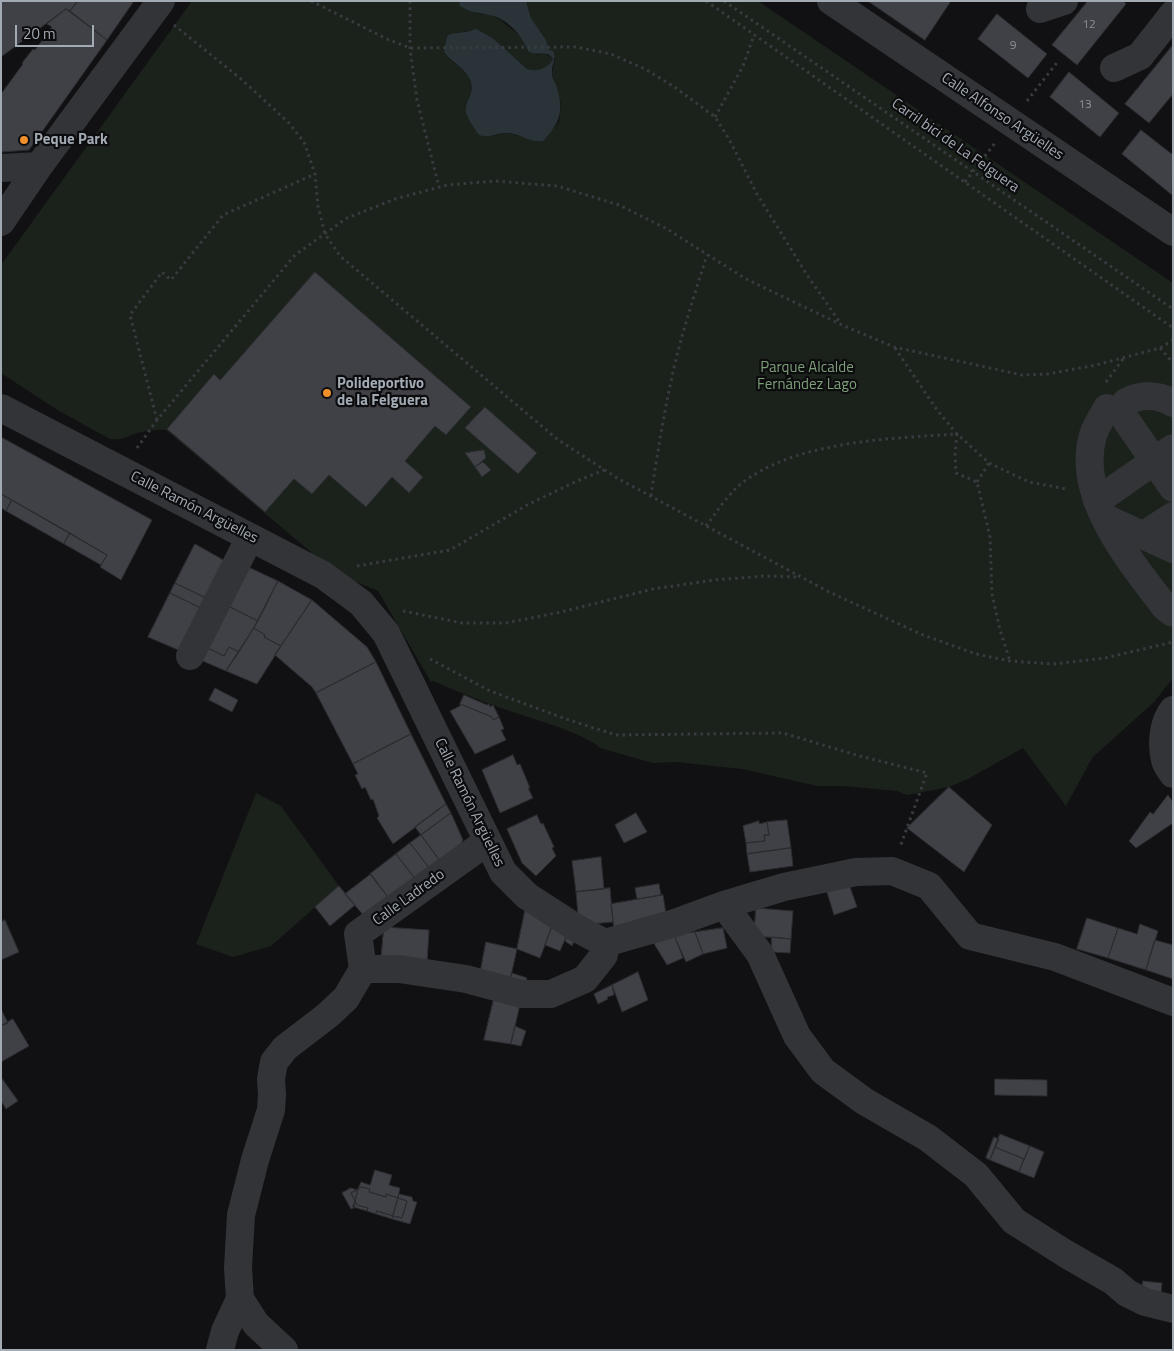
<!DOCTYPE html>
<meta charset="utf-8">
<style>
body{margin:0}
#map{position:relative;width:1174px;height:1351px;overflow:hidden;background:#111113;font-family:"Titillium Web",sans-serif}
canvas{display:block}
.frame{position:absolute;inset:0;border:2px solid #a2aab3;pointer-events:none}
.scale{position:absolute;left:15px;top:25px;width:79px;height:22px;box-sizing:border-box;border:2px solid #a2aab3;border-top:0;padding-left:6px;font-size:15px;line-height:18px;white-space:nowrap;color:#a2aab3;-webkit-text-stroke:4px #0c0c0e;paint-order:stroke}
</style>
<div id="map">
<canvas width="1174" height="1351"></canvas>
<div class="frame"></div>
<div class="scale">20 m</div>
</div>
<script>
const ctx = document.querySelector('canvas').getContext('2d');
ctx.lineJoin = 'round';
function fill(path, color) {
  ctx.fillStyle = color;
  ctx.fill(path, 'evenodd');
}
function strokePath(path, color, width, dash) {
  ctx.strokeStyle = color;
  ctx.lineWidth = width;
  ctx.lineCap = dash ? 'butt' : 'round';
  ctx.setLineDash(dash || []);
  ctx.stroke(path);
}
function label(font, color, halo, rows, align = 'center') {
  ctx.font = font + ' "Titillium Web",sans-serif';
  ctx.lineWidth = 4.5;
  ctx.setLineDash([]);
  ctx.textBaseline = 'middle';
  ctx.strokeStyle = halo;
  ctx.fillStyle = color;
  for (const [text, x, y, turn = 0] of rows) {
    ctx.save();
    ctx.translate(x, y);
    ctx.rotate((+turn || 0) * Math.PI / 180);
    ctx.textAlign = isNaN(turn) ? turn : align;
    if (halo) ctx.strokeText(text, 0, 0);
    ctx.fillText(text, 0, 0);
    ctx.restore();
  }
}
fill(new Path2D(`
 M192 1H460V5L478 14 491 15 499 19 523 38 528 51 537 55 545 53 552 58 553 61C546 69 537 72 527 69L494 39 473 30C462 33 455 31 446 38L444 52C451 63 466 69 470 81 473 88 472 93 469 99 467 103 468 107 468 111 470 127 477 128 490 136L508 133 538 141 543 140 559 122 561 104 552 74 555 59 549 51 546 40 531 18 526 1H758L1173 283V678L1154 702 1092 758 1066 806 1023 748 968 779 949 787 907 795 897 791 843 786H817L742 769 676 762 653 763 600 748C584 732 525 717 501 708 478 700 455 690 433 681L431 682 378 591 337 574 166 430C156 429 147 431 137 433 128 436 120 441 110 439L59 411 1 373V265ZM315 272 471 407 446 435 435 426 405 461 423 477 410 492 392 477 366 507 329 475 312 494 294 479 265 512 167 429 214 375 220 380ZM484 407 537 453 518 474 465 428ZM484 450 486 458 483 462 490 470 482 477 465 453Z
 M256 793 281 806 339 886 271 946 233 957 196 944Z`), '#1b221b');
fill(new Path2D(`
 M460 1H526L531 18 546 40 549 50 553 51C557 60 551 65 552 74 552 78 556 84 557 88 564 112 560 123 543 141 530 143 519 133 506 133 499 133 491 137 484 136 478 136 476 131 473 126 470 122 468 118 466 113 464 100 476 94 470 80 465 68 451 62 444 52 448 32 444 35 464 32 468 32 472 30 476 29L494 39 527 69C537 72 546 69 553 60 548 48 537 58 528 51 522 35 507 18 489 15 478 13 468 12 459 5Z`), '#2a3438');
const building = new Path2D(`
 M1 1H78L70 11 66 9 1 57Z
 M78 1H134L107 40 70 11Z
 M868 1H951L925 40Z
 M1088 1H1123L1126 4 1077 65 1052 45Z
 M66 9 107 40 29 150 1 152V94L23 64 22 63 33 49 35 50 52 27 47 24Z
 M997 14 1047 54 1028 78 978 39Z
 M1173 45V94L1149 123 1125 104Z
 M1069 72 1119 113 1100 137 1050 97Z
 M1141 130 1173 155 1172 195 1122 154Z
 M315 272 471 407 446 435 435 426 405 461 423 477 409 493 392 477 366 507 329 475 312 494 294 479 265 512 167 429 214 374 220 380Z
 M485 407 537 453 518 474 465 428Z
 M1 437 152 520 121 580 100 567 107 555 1 494Z
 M484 450 486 458 475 467 465 453Z
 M483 462 491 470 482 477 475 467Z
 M1 494 12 500 6 511 1 508Z
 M12 500 70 533 64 544 6 511Z
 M70 533 107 555 101 565 64 544Z
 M195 544 227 562 208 599 175 583Z
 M246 566 278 581 258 621 226 605Z
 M278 581 312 600 281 646 264 637 265 635 254 628Z
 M175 583 208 599 203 609 170 593Z
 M170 593 203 609 183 652 148 637Z
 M312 600 367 647 376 662 316 693 312 687 275 655Z
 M226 605 258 621 239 652 229 647 224 656 204 646Z
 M254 628 265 635 264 637 281 646 257 684 226 671Z
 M204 646 224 656 229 647 239 652 226 671 198 659Z
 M376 662 411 734 353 764 316 693Z
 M215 688 238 700 232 712 209 700Z
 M464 695 487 705 489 704 490 707 493 705 499 717 493 720 492 717 460 704Z
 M460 704 492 717 493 720 499 717 504 729 501 730 506 740 475 754 450 711 460 706Z
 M411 734 446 804 393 844 377 818 379 816 373 799 371 800 365 787 362 789 355 775 358 774 353 764Z
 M513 755 517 765 520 764 530 788H528L533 798 500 813 482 770Z
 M949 787 992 825 964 872 907 828Z
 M1168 795 1173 802V823L1136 848 1129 841 1150 812 1153 814Z
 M446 804 451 813 421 835 415 827Z
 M451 813 463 840 460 845 440 861 421 835Z
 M636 813 647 832 624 843 615 825Z
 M537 815 541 824 543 823 554 847 552 848 556 856 536 876 522 863 507 829Z
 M787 820 791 848 747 854 746 843 765 841 764 835H769L767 822Z
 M759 821V824L767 822 769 835H764L765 841 746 843 743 826Z
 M421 835 440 861 430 869 410 843Z
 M410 843 430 869 416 880 396 854Z
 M791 848 793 866 750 872 747 854Z
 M396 854 416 880 390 900 370 874Z
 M601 857 604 889 576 892 572 861Z
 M371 874 390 900 365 917 345 894Z
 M848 881 857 907 834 915 826 889Z
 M659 884 661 895 637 899 635 888Z
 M339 886 355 905 330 926 315 907Z
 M610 888 613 922 579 925 576 892Z
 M663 895 667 920 614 930 611 904Z
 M526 906 555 919 540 958 517 949Z
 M756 908 793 911 791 939 754 936Z
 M1087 918 1118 928 1108 958 1077 949Z
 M555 919 570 928 560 951 545 945Z
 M5 920 19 952 1 960V922Z
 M1140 924 1158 931 1146 970 1108 958 1118 928 1137 934Z
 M384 927 429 930 427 964 381 961Z
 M723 928 727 948 703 954 695 932Z
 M569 929 577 934 572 946 565 941Z
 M695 932 703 954 686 962 674 935Z
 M674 935 683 958 667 965 653 942Z
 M772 937 791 939 790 953 771 952Z
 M1155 940 1173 945V979L1146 970Z
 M486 942 517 949 510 980 480 974Z
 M638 972 648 1000 622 1012 612 985Z
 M512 973 527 978 524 989 509 985Z
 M612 985 614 995 607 997 608 999 598 1004 594 994Z
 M495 994 521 1000 511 1044 484 1040Z
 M1 1009 8 1023 1 1026Z
 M13 1019 29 1046 1 1062V1026Z
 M515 1026 526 1031 521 1046 511 1044Z
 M1 1077 18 1101 6 1109 1 1101Z
 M995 1079 1047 1080V1096L995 1095Z
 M1000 1134 1030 1146 1024 1159 995 1147Z
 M994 1137 999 1139 990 1160 986 1158Z
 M1030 1146 1044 1152 1034 1178 1019 1172Z
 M995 1147 1024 1159 1019 1172 990 1160Z
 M375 1170 392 1175 389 1185 400 1188 398 1198 386 1194V1197L369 1192 370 1189 362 1187 358 1189 361 1182 370 1185Z
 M362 1187 370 1189 369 1192 386 1197V1194L398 1198 393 1216 377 1211 376 1214 367 1211 368 1208 357 1205 355 1201 358 1189Z
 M351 1188 357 1190 351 1193 355 1201 354 1208 351 1209 342 1193Z
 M358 1189 355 1201 351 1193Z
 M399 1194 412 1197 413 1201 417 1202 410 1224 392 1219 393 1216 402 1218 407 1201 398 1198Z
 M398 1198 407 1201 402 1218 393 1216Z
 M355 1201 357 1205 368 1208 367 1211 353 1207Z
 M377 1211 393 1216 392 1219 376 1214Z
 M1143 1281 1162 1283 1161 1293 1142 1290Z`);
fill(building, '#404146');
strokePath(building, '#2b2c2f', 1);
strokePath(new Path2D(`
 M311 1 387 39 410 48 576 47 611 54 645 69 676 88 715 117 729 139 757 194 807 275 841 324
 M410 1V48L417 100 439 187
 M706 1 1173 328
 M724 1 1173 309
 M174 25 241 79 288 122 304 142 315 174 318 206 325 234 340 256 557 439 617 478 829 592 923 635 976 654 1010 661 1053 664 1105 658 1173 642
 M1027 101 1059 60
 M715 117 743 66 754 35
 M965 182 995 143
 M895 348 937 410 957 434 989 463 1029 482 1066 489
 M1160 348 1173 363
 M1106 382 1123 359
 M157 420 130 315 162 272 171 280 223 215 315 174
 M137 448 157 420 295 255 347 218 395 199 447 185 495 181 557 186 619 205 667 229 746 279 842 325 894 347 1022 375 1048 374 1096 365 1160 348 1173 340
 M977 482 989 463
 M651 496C657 455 664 413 673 372 682 332 695 293 707 255
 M706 526C719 509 730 490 749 478 804 441 893 438 957 434L955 453 956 473 977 482 990 537 992 594 1000 630 1010 661
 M357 566 450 550 527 505 577 481 604 470
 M403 611 462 623H506L561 612 653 589 714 580 765 576 799 577
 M430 659 490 691 566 719 616 735 783 733 856 755 927 773 900 847`), '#383b3f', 3, [2.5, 4]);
strokePath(new Path2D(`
 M831 1 1173 232
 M1040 9 1064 1
 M1114 68 1140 56 1173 14
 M1 168 39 166
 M1 222 39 166 161 1
 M1126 402C1141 394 1158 394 1173 403
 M1 408 323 575 361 603 386 633 503 872 527 896 578 929 605 943 675 923 724 905 784 887 856 872 892 871 929 886 970 936 1055 957 1173 1002
 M1107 408C1102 417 1096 426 1093 435 1075 497 1131 562 1165 607L1173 613
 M1126 420 1173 488
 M1097 501 1173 448
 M1105 518 1173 549
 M1144 535 1173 516
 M190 656 250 537
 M1173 710C1163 722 1161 745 1165 760 1166 765 1170 770 1173 774
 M724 905 760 954 797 1036 823 1071 864 1101 928 1138 976 1175 1014 1221 1066 1254 1113 1281 1127 1293 1145 1302 1173 1309
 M363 969H399L466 979 522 994H551L585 979 604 955 605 943
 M363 969 358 934 488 841
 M220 1350 225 1331 240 1299
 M284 1350 256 1324 240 1299 238 1268 241 1215 255 1160 271 1110 272 1094 271 1079 274 1062 285 1048 328 1015 346 998 363 969`), '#323438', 28);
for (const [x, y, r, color] of [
 [24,140,5,"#f18f2a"],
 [327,393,5,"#f18f2a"]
]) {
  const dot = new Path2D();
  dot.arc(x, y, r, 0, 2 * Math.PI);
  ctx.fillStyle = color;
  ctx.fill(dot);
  strokePath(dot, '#0c0c0e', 2);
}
label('12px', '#8a9098', null, [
 ["12",1089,25],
 ["9",1013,46],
 ["13",1085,105]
]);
label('15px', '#a2aab3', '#0c0c0e', [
 ["Calle Alfonso Argüelles",1002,117,34],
 ["Carril bici de La Felguera",955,146,35],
 ["Calle Ramón Argüelles",194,508,27],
 ["Calle Ramón Argüelles",469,803,64],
 ["Calle Ladredo",409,898,-36]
]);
label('bold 15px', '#a2aab3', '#0c0c0e', [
 ["Peque Park",34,140],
 ["Polideportivo",337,384],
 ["de la Felguera",337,401]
], 'left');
label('15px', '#7d9f79', '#0c0c0e', [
 ["Parque Alcalde",807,368],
 ["Fernández Lago",807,385]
]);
</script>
